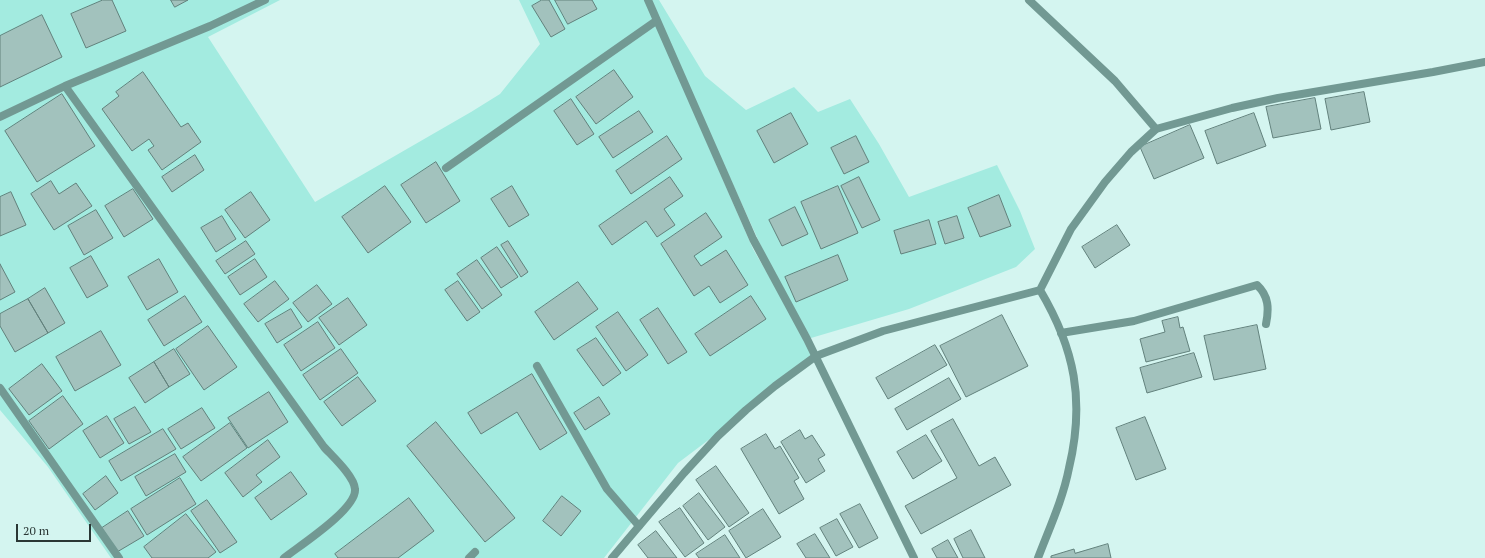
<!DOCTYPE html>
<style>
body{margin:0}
#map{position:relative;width:1485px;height:558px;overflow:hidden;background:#d4f5f0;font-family:"PT Serif",serif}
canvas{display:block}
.scale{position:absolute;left:16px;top:524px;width:75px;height:18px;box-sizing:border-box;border:2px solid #2a3735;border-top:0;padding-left:5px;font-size:12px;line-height:14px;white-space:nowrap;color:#2a3735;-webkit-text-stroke:3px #d4f5f0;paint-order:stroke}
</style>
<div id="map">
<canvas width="1485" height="558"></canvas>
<div class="scale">20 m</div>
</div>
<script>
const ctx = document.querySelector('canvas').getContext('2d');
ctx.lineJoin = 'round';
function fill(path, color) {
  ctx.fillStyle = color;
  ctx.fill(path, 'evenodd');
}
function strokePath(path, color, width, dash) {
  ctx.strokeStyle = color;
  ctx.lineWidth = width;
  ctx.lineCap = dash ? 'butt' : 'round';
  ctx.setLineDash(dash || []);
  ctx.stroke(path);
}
fill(new Path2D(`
 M0 0H280L208 37 315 202 471 112 500 94 540 44 519 0H645L753 249 817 358 678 463 604 558H111L48 467 0 410Z
 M649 0H659L705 76 746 110 794 87 818 112 850 99 879 144 909 197 997 165 1020 211 1035 249 1016 267 909 309 811 338 781 290Z`), '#a3ebe0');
const building = new Path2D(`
 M103 0H112L126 31 86 48 71 14Z
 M171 0H188L175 7Z
 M542 0H549L565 29 551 37 532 6Z
 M555 0H592L597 9 568 24Z
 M42 15 62 57 0 87V36Z
 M614 70 633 97 596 124 576 97Z
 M143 72 181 127 188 123 201 142 162 170 148 150 154 146 149 139 132 151 102 109 119 96 116 92Z
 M1364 92 1370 122 1331 130 1325 99Z
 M62 94 95 146 37 182 5 131Z
 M1315 98 1321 129 1273 138 1266 107Z
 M571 99 594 134 577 145 554 111Z
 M639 111 653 132 613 158 599 137Z
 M791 113 808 144 774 163 757 131Z
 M1254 113 1266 146 1217 164 1205 131Z
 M1190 125 1204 158 1154 179 1140 147Z
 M667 136 682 159 631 194 616 171Z
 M856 136 869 162 844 174 831 148Z
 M195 155 204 170 172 192 162 177Z
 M436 162 460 201 426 223 401 185Z
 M670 177 683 196 664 209 675 225 657 237 646 221 612 245 599 226Z
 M859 177 880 220 862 228 841 186Z
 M51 181 59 194 76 183 92 206 54 230 31 194Z
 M385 186 411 222 368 253 342 217Z
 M512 186 529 215 509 227 491 199Z
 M838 186 858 233 821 249 801 202Z
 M133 189 153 219 124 237 105 206Z
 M11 192 26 225 0 236V197Z
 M251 192 270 220 245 238 225 210Z
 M999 195 1011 226 980 237 968 208Z
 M795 207 808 234 782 246 769 220Z
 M96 210 113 238 84 255 68 226Z
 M706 213 722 237 694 256 701 266 726 250 748 285 720 303 709 286 694 296 661 244Z
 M222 216 236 239 216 252 201 228Z
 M957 216 964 238 945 244 938 222Z
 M929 220 936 244 901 254 894 231Z
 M1117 225 1130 245 1095 268 1082 247Z
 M246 241 255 254 225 274 216 261Z
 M508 241 528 272 521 277 501 245Z
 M497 247 518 277 501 288 481 258Z
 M838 255 848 280 796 302 785 277Z
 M91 256 108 286 87 298 70 268Z
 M159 259 178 292 147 310 128 277Z
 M255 259 267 277 240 295 228 277Z
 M477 260 502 295 482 309 457 274Z
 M0 264 15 292 0 300Z
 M275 281 289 299 258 322 244 304Z
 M458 281 480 312 467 321 445 290Z
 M578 282 598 309 554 340 535 312Z
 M317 285 332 304 308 322 293 303Z
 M45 288 65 323 48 333 28 299Z
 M185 296 202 322 164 346 148 320Z
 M751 296 766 319 710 356 695 334Z
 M348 298 367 325 339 345 319 318Z
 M28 299 48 333 15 352 0 326V314Z
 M658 308 687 352 668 364 640 320Z
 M291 309 302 327 277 343 265 324Z
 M618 312 648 355 626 371 596 327Z
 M1002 315 1028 366 966 397 940 346Z
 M1178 317 1180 328 1183 327 1190 351 1146 362 1140 339 1165 332 1162 321Z
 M318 322 335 348 301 371 284 345Z
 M1257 325 1266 369 1214 380 1204 336Z
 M208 326 237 367 204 390 176 349Z
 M101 331 121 365 75 391 56 357Z
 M596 338 621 373 603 386 577 350Z
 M935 345 947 365 888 399 876 378Z
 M174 349 190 374 169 387 154 362Z
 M341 349 358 373 320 400 303 375Z
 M1194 353 1202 377 1147 393 1140 368Z
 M154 362 169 387 145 403 129 378Z
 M42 364 62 391 29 415 9 389Z
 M532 374 567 433 540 450 517 412 481 434 468 413Z
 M358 377 376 401 342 426 324 402Z
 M949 378 961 399 907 430 895 409Z
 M269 392 288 422 248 448 228 418Z
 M63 396 83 424 49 449 29 421Z
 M599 397 610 414 585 430 574 413Z
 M135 407 151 432 129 444 114 419Z
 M202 408 215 428 181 449 168 429Z
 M107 416 124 443 100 458 83 431Z
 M1145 417 1166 469 1136 480 1116 428Z
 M953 419 979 466 995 457 1011 485 921 534 905 506 957 478 931 431Z
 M436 422 515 518 485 542 407 446Z
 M230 423 247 448 201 481 183 457Z
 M163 429 176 449 121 481 109 461Z
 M800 430 805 439 812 435 825 455 818 459 825 471 806 483 781 442Z
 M766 434 775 449 780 446 799 478 794 481 804 499 779 514 741 449Z
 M926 435 942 461 913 479 897 452Z
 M268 440 280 457 256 475 262 482 243 497 225 473Z
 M175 454 186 472 146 496 135 477Z
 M716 466 749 513 729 527 696 480Z
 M291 472 307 494 271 520 255 498Z
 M106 476 118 493 95 510 83 494Z
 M180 478 196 504 147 535 131 509Z
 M699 493 725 527 708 540 683 506Z
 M562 496 581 511 561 536 543 521Z
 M409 498 434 531 398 558H338L335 554Z
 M207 500 237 542 220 553 191 511Z
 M860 504 878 538 859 548 840 514Z
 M680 508 704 543 685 557 659 522Z
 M763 509 781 537 746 558 729 531Z
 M128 511 144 536 117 552 102 528Z
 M186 514 216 552 208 558H152L144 547Z
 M837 519 853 547 836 556 820 528Z
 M971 530 985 558H963L954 539Z
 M656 531 677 558H648L638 545Z
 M815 534 830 558H806L797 544Z
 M725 535 740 558H699L696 554Z
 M948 540 958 558H937L932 549Z
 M1108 544 1111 558H1051V556L1074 549 1075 553Z`);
fill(building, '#a2c2bd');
strokePath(building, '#62817c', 1);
strokePath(new Path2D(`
 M469 558 475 552`), '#729993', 8);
strokePath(new Path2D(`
 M648 0 753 239 807 339 914 558
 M1029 0 1115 81 1156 129
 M65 86 324 447C333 457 354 476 355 489 357 509 299 546 284 558
 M0 117 65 86 210 26 265 0
 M446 168 656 21
 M1061 333 1134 321 1257 285C1269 296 1269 309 1266 324
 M537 366 607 489 639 526
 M0 388 119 558`), '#729993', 8);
strokePath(new Path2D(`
 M612 558 684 473 718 436 746 410 775 386 816 356 883 331 1040 290
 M1038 558C1049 529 1063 499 1069 468 1085 401 1075 349 1040 290L1071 229 1105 182 1131 152 1156 129 1232 108 1278 98 1433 72 1485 62`), '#729993', 8);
</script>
